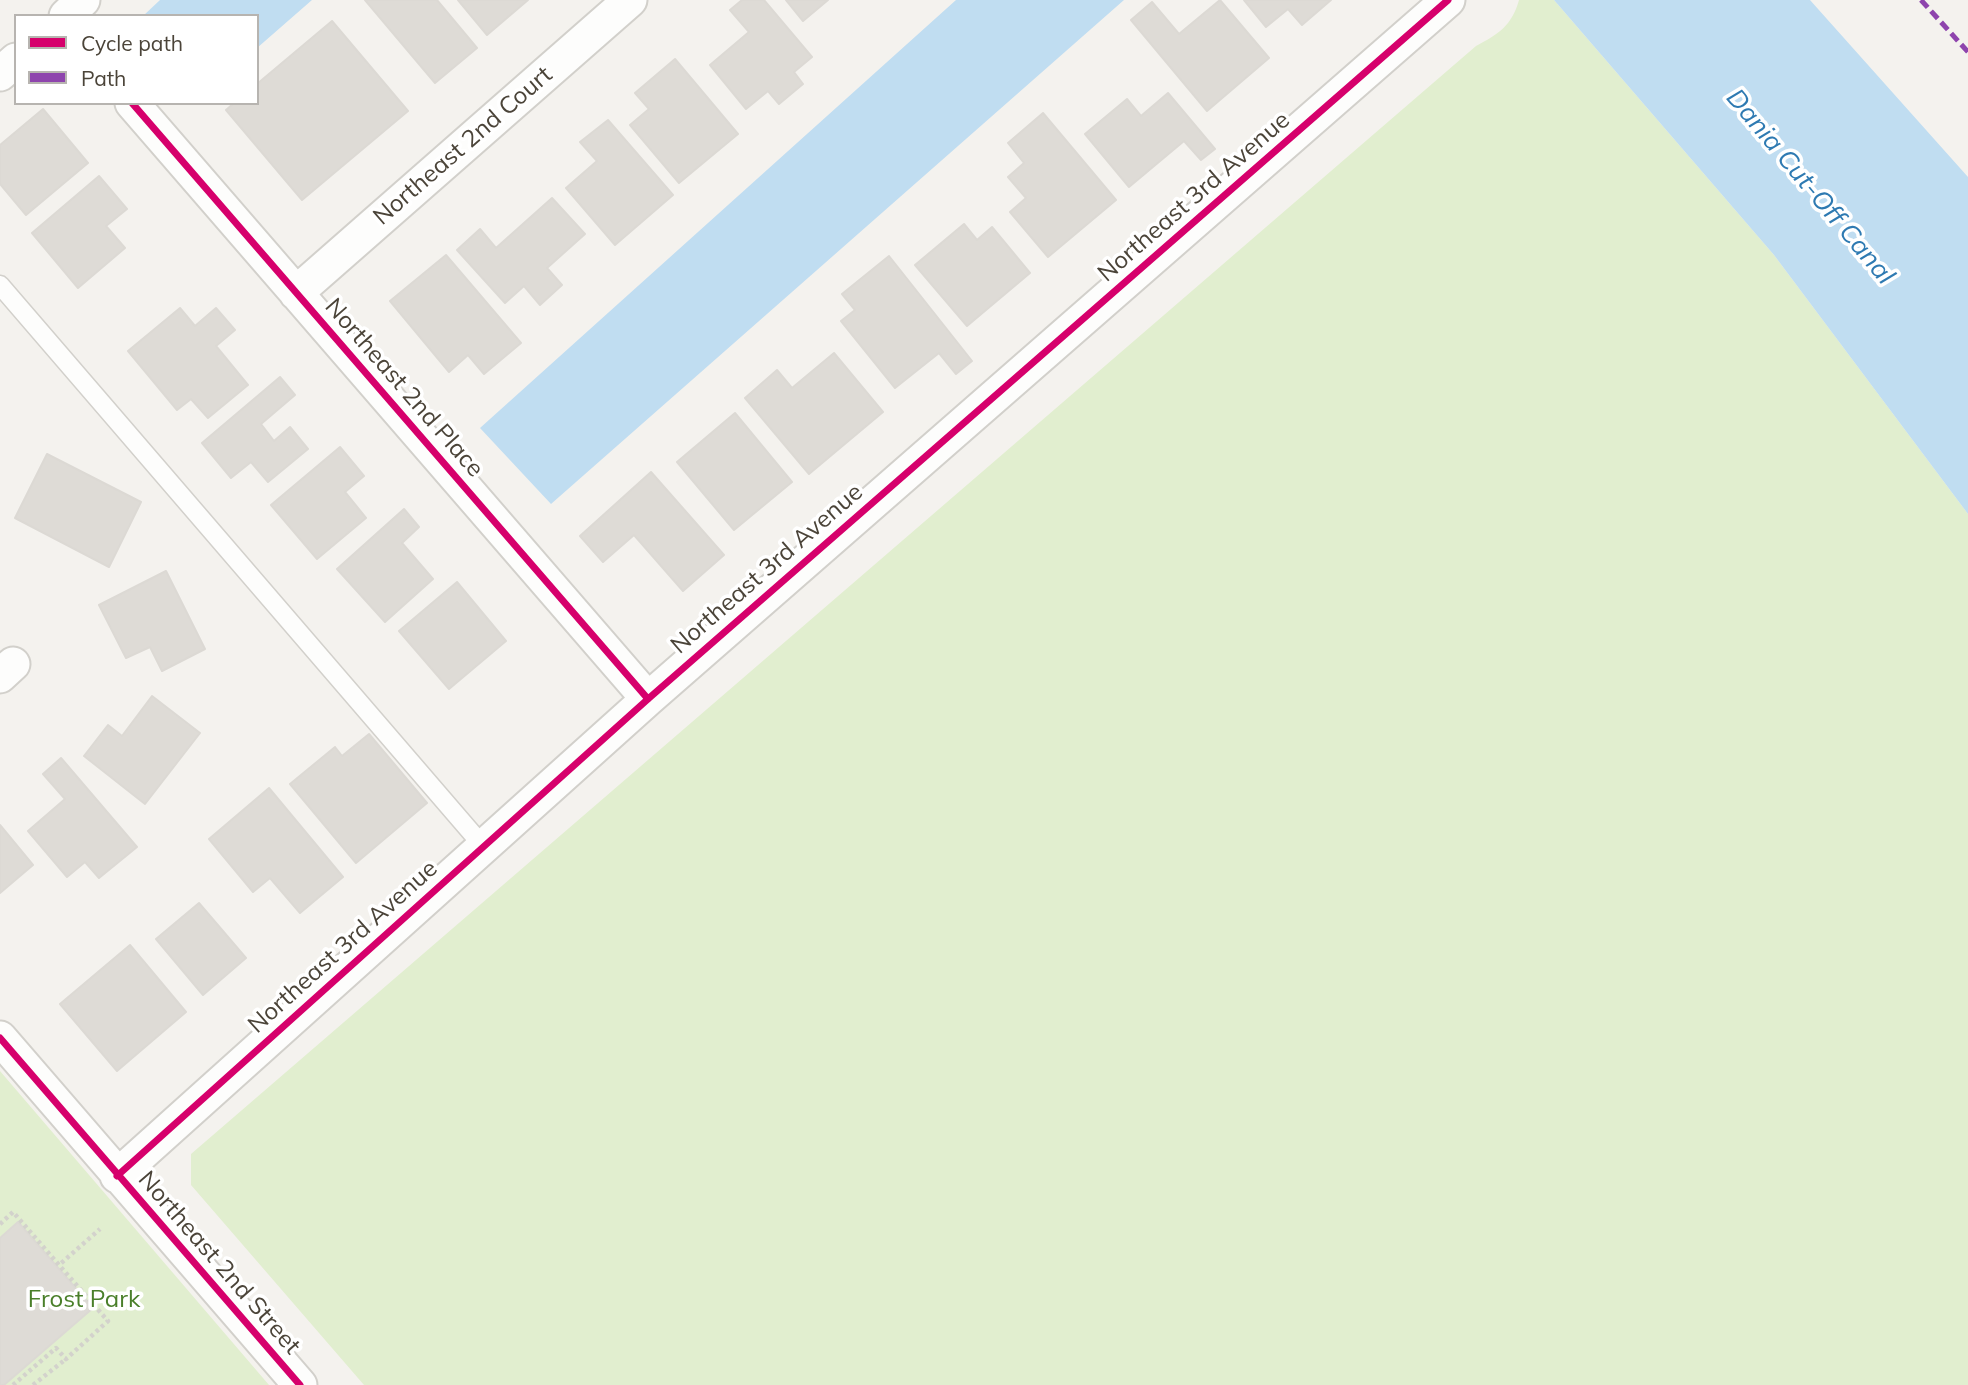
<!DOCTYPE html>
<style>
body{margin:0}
#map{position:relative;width:1968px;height:1385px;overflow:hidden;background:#f4f2ee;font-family:Mulish,sans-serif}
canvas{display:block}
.legend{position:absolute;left:14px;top:14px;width:245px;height:91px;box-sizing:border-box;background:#fff;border:2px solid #b7b4b0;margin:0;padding:9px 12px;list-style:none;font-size:21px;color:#4b4439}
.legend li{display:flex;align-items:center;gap:14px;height:35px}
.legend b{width:35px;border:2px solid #b7b4b0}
</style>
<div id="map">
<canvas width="1968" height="1385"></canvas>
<ul class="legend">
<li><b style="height:9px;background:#d6006c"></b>Cycle path</li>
<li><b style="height:9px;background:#8e44ad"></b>Path</li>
</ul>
</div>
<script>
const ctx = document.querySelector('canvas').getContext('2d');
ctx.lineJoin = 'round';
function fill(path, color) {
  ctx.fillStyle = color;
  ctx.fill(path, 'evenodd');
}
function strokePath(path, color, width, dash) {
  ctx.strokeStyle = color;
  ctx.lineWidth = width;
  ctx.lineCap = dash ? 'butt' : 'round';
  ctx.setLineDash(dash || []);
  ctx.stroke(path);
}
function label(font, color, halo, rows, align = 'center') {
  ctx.font = font + ' Mulish,sans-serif';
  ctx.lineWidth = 7;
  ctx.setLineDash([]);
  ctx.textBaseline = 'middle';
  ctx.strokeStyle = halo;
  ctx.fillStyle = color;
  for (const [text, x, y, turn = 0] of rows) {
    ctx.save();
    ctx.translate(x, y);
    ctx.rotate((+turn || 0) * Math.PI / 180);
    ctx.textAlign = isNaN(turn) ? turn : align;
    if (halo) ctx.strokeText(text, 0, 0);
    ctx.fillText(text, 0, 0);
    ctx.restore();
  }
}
fill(new Path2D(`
 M1519 0H1554L1774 255 1968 514V1385H364L191 1185V1154L1476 46C1499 34 1512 25 1519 0Z
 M0 1071 269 1385H0Z`), '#e1eecf');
fill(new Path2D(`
 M160 0H312L257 48V16H143Z
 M956 0H1124L551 504 480 428Z
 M1554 0H1810L1968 177V514L1774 255Z`), '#c0ddf1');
const building = new Path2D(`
 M365 0H437L477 48 435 83Z
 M458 0H528L487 35Z
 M742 0H764L812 57 794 72 803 84 779 104 768 91 746 109 710 65 749 32 730 10Z
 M786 0H828L803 21Z
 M1220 0 1269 58 1207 111 1131 20 1152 2 1179 34Z
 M1244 0H1331L1302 25 1288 9 1266 27Z
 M332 21 408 111 302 200 226 110 234 103H257V84Z
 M675 59 738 134 679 183 630 125 649 109 635 93Z
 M1168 93 1215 149 1201 160 1184 141 1129 187 1085 134 1127 99 1141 116Z
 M43 109 88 163 26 215 0 184V145Z
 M1043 113 1116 200 1048 257 1010 212 1026 198 1008 177 1024 163 1008 143Z
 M608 120 673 195 615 245 566 188 597 161 580 142Z
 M99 176 127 209 106 226 125 248 78 288 32 233Z
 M552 198 585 234 547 268 562 285 540 305 524 286 505 303 457 250 480 229 496 248Z
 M964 224 977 240 992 227 1030 273 967 326 915 265Z
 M446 255 521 343 484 374 468 355 449 372 390 301Z
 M889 256 972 361 956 374 939 353 895 388 841 321 855 310 842 294Z
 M180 308 195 326 216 308 235 330 216 346 248 385 208 418 191 399 177 410 128 351Z
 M834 353 883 412 809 474 745 398 777 370 792 388Z
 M280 377 295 395 261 424 274 441 290 427 308 449 268 482 251 462 231 478 202 443Z
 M735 413 792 482 734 530 677 462Z
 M340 447 364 476 345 492 366 518 317 559 271 505Z
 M47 454 141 502 109 567 15 518Z
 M651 472 724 555 683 591 634 535 603 562 580 536Z
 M404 509 419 527 402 543 433 579 385 622 337 569Z
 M166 571 205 649 162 671 150 647 126 658 99 605Z
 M457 582 506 641 449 689 399 631Z
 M152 696 200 733 145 804 84 756 108 725 122 736Z
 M369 734 427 803 356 863 290 784 335 747 342 756Z
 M61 758 137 847 99 878 85 862 67 877 28 831 65 799 43 774Z
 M269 788 343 877 300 913 270 878 253 892 209 839Z
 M0 825 33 865 0 893Z
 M199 903 246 958 203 995 156 939Z
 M130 945 186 1012 117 1071 60 1004Z
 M18 1222 93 1308 4 1385H0V1238Z`);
fill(building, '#dedbd6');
strokePath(building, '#dcd9d4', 2);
const lane = new Path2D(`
 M0 285 483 846`);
const street = new Path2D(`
 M66 16 83 0
 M0 74 16 60
 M132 103 648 699
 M296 293 630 0
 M0 676 13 664
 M0 1038 300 1385
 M117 1176 648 699 1448 0`);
strokePath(lane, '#d2d0cb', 21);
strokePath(street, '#d2d0cb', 37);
strokePath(new Path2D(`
 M0 1224 13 1212 59 1265 100 1229
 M13 1385 56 1348 66 1359 108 1321 59 1265
 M33 1385 66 1359`), '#d3d2cc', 4.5, [3.5, 3.5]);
strokePath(lane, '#fdfdfc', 18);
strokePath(street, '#fdfdfc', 33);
strokePath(new Path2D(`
 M1921 0 1968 52`), '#8e44ad', 5, [10, 5]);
strokePath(new Path2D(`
 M132 103 648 699
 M0 1038 300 1385
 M117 1176 648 699 1448 0`), '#d6006c', 7);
label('24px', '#4b4439', '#fff', [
 ["Northeast 2nd Court",463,146,-41],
 ["Northeast 3rd Avenue",1194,197,-41],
 ["Northeast 2nd Place",404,388,49],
 ["Northeast 3rd Avenue",767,569,-41],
 ["Northeast 3rd Avenue",343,947,-42],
 ["Northeast 2nd Street",219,1263,49]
]);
label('24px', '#4a7f2a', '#fff', [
 ["Frost Park",84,1300]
]);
label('italic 26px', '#2e7ab2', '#fff', [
 ["Dania Cut-Off Canal",1810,187,50]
]);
</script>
